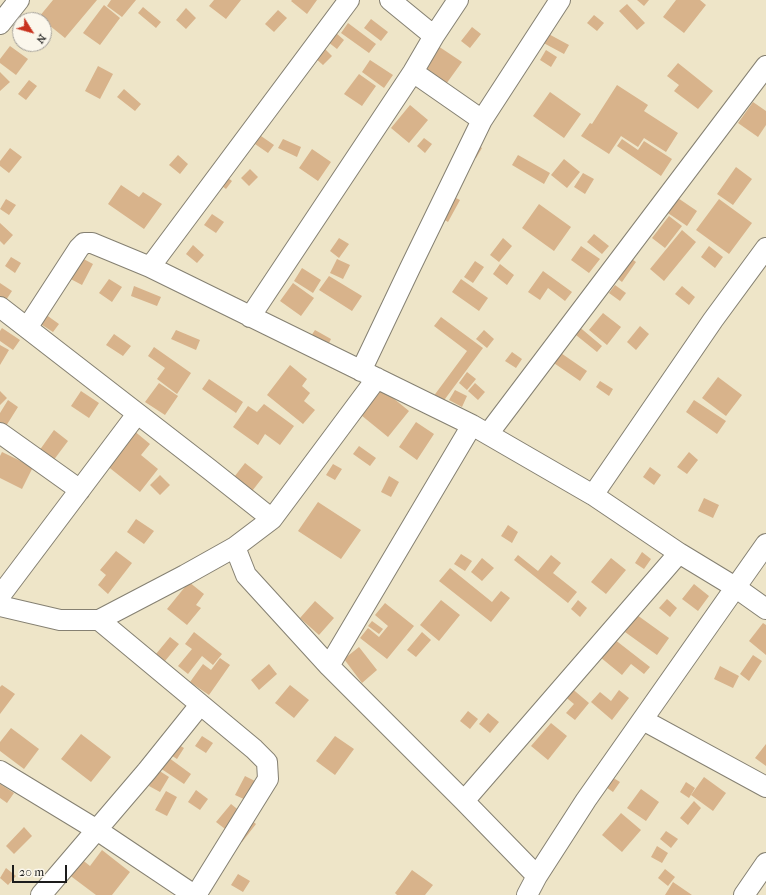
<!DOCTYPE html>
<style>
body{margin:0}
#map{position:relative;width:766px;height:895px;overflow:hidden;background:#eee5c8;font-family:"IM FELL French Canon",serif}
canvas{display:block}
.north{position:absolute;left:12px;top:12px;width:40px;height:40px;box-sizing:border-box;background:#fbf7ec;border:1px solid #a29f99;border-radius:50%;rotate:127deg;font-size:11px;font-weight:700;line-height:16px;text-align:center;color:#1c1c1c}
.north::after{content:'';display:block;margin:auto;width:14px;height:18px;background:#c8321e;clip-path:polygon(50% 0,100% 100%,50% 72%,0 100%)}
.scale{position:absolute;left:12px;top:865px;width:55px;height:18px;box-sizing:border-box;border:2px solid #1c1c1c;border-top:0;padding-left:5px;font-size:12px;line-height:14px;white-space:nowrap;color:#1c1c1c;-webkit-text-stroke:3px #fbf7ec;paint-order:stroke}
</style>
<div id="map">
<canvas width="766" height="895"></canvas>
<div class="north">N</div>
<div class="scale">20 m</div>
</div>
<script>
const ctx = document.querySelector('canvas').getContext('2d');
ctx.lineJoin = 'round';
function fill(path, color) {
  ctx.fillStyle = color;
  ctx.fill(path, 'evenodd');
}
function strokePath(path, color, width, dash) {
  ctx.strokeStyle = color;
  ctx.lineWidth = width;
  ctx.lineCap = dash ? 'butt' : 'round';
  ctx.setLineDash(dash || []);
  ctx.stroke(path);
}
fill(new Path2D(`
 M53 0H97L65 38 44 21V20L39 17Z
 M111 0H136L122 17 107 6Z
 M214 0H241L226 19 209 6Z
 M292 0H317L307 14 291 1Z
 M637 0H649L644 6Z
 M676 0H700L706 5 684 33 663 17Z
 M627 4 645 23 637 30 619 11Z
 M104 5 120 18 100 45 83 33Z
 M143 7 161 22 156 28 138 13Z
 M186 8 196 18 186 29 176 20Z
 M278 10 287 18 274 32 265 24Z
 M594 15 604 23 597 31 587 23Z
 M371 19 388 32 381 41 364 28Z
 M348 23 376 44 369 53 341 33Z
 M472 27 481 34 470 48 461 41Z
 M543 31 569 45 564 54 538 40Z
 M336 33 344 40 337 49 328 42Z
 M10 46 28 59 16 75 0 63V59Z
 M438 46 462 62 441 91 417 75Z
 M324 48 332 56 323 65 315 58Z
 M546 50 557 57 551 67 540 60Z
 M370 60 393 75 384 88 362 72Z
 M678 63 713 91 698 109 674 91 679 85 667 76Z
 M98 66 113 74 100 99 85 91Z
 M0 72 10 82 0 91Z
 M359 74 376 86 362 106 344 94Z
 M29 80 37 86 26 100 18 94Z
 M617 85 648 105 644 111 678 133 666 152 644 138 638 147 621 136 609 154 581 136 590 123 592 124Z
 M124 89 141 104 135 111 117 97Z
 M550 92 581 114 564 138 533 116Z
 M753 102 766 111V125L758 137 738 123Z
 M410 105 428 120 409 143 391 128Z
 M261 136 274 145 268 153 255 144Z
 M424 138 432 144 425 153 417 146Z
 M283 139 301 147 297 157 278 148Z
 M622 139 638 150 644 141 672 159 661 176 617 146Z
 M476 144 482 148 476 158 470 154Z
 M10 148 22 157 9 173 0 166V161Z
 M312 149 331 162 318 181 299 168Z
 M178 155 188 164 180 174 169 165Z
 M518 155 550 173 544 184 512 165Z
 M564 159 580 172 567 188 551 175Z
 M736 167 752 179 733 205 717 194Z
 M216 169 232 181 226 189 210 177Z
 M250 169 258 177 249 186 241 178Z
 M583 173 594 179 585 194 574 187Z
 M121 185 139 197 143 192 162 204 144 229 108 204Z
 M672 194 697 211 687 226 662 209Z
 M450 195 460 200 448 222 438 216Z
 M6 199 16 205 9 215 0 209Z
 M719 199 752 223 729 254 696 230Z
 M539 204 571 227 554 251 522 228Z
 M212 214 224 222 216 233 204 225Z
 M669 216 682 226 665 248 652 238Z
 M0 223 13 235 4 245 0 241Z
 M682 230 696 242 664 281 650 269Z
 M594 234 609 246 602 254 587 242Z
 M339 238 349 244 339 258 330 251Z
 M503 238 512 246 499 262 490 255Z
 M193 245 204 255 197 263 186 254Z
 M581 246 600 259 589 273 571 260Z
 M709 246 723 257 715 268 701 257Z
 M76 255 93 264 82 285 65 276Z
 M626 255 636 262 622 282 613 275Z
 M11 257 21 263 15 273 5 266Z
 M337 259 350 265 343 279 330 273Z
 M475 261 484 267 473 283 464 277Z
 M500 264 514 275 507 285 493 274Z
 M302 268 321 280 313 293 294 281Z
 M543 271 572 292 565 301 548 288 540 300 528 292Z
 M329 276 362 296 352 311 319 290Z
 M109 279 122 287 112 302 99 293Z
 M461 279 488 298 479 311 452 292Z
 M0 283 12 291 0 309Z
 M293 283 314 298 301 316 280 301Z
 M615 285 626 293 620 301 609 293Z
 M134 286 161 297 157 306 131 296Z
 M682 286 695 297 689 305 675 294Z
 M603 313 621 327 607 345 589 330Z
 M45 314 59 324 53 332 39 323Z
 M441 317 483 348 442 403 433 397 467 351 434 326Z
 M577 325 602 346 597 352 571 331Z
 M640 326 649 334 636 350 627 342Z
 M2 328 20 340 13 350 0 341V331Z
 M176 330 200 340 196 350 171 339Z
 M315 330 331 339 328 345 311 336Z
 M484 330 494 339 487 348 476 339Z
 M114 334 131 346 123 356 106 345Z
 M0 345 9 350 0 365Z
 M154 347 191 373 177 394 157 379 165 368 148 356Z
 M555 349 587 371 580 381 548 359Z
 M512 352 522 359 516 368 505 361Z
 M290 365 307 379 302 386 310 393 304 401 315 410 303 424 267 395Z
 M467 372 476 379 467 390 459 383Z
 M718 377 742 395 726 416 702 398Z
 M209 379 243 402 236 413 202 389Z
 M600 381 613 389 609 396 596 387Z
 M159 383 178 396 165 415 145 402Z
 M475 383 485 392 478 400 468 391Z
 M382 389 409 411 388 437 361 415Z
 M455 390 467 396 462 407 449 400Z
 M0 391 7 398 0 405Z
 M81 391 99 403 89 418 71 406Z
 M8 400 18 407 6 426 0 422V413Z
 M694 400 726 421 717 434 686 412Z
 M264 404 294 426 280 445 265 434 258 445 233 427 248 406 257 412Z
 M416 422 434 434 417 460 399 447Z
 M54 430 68 441 53 461 39 451Z
 M133 430 150 444 141 455 158 469 140 492 106 465Z
 M359 446 376 458 370 466 353 454Z
 M2 452 33 467 22 489 0 478V456Z
 M689 452 698 460 687 474 677 467Z
 M245 463 263 477 249 495 231 481Z
 M333 464 342 469 335 480 326 475Z
 M650 467 661 475 654 485 643 477Z
 M160 475 170 485 160 495 150 485Z
 M389 476 399 482 391 497 381 492Z
 M704 498 719 505 713 518 698 511Z
 M318 502 361 530 341 559 298 531Z
 M136 519 154 531 144 544 127 532Z
 M508 525 518 532 512 543 501 536Z
 M116 551 132 563 108 594 98 585 106 575 100 570Z
 M642 552 651 559 644 569 635 563Z
 M461 554 472 561 465 571 454 564Z
 M518 555 538 571 551 555 561 563 553 573 577 592 568 603 514 560Z
 M482 558 494 568 482 581 471 572Z
 M611 558 626 570 606 594 591 582Z
 M450 568 492 602 501 591 510 598 491 622 439 581Z
 M189 582 204 594 196 605 201 608 187 625 167 609Z
 M694 584 709 596 698 611 682 599Z
 M667 599 677 608 670 617 659 608Z
 M441 600 460 615 439 641 420 625Z
 M578 600 587 608 580 617 571 609Z
 M315 601 334 618 319 635 300 618Z
 M385 603 414 626 387 659 360 638 368 628 379 637 388 626 375 615Z
 M637 615 669 638 657 655 625 632Z
 M372 621 383 629 379 634 368 626Z
 M763 623 766 625V655L749 641Z
 M194 632 222 654 213 665 202 656 188 674 178 666 192 649 185 644Z
 M422 632 431 640 416 657 407 650Z
 M170 637 179 644 165 661 156 654Z
 M614 639 650 667 644 674 631 664 622 675 600 657Z
 M359 647 377 670 362 683 344 659Z
 M753 655 762 661 749 681 740 674Z
 M220 658 230 665 209 695 190 682 203 664 211 670Z
 M269 664 277 674 259 690 251 680Z
 M720 666 739 676 733 688 714 679Z
 M563 681 589 703 575 720 566 713 574 704 557 690Z
 M2 685 15 694 0 714V687Z
 M290 685 309 700 294 718 275 703Z
 M619 690 629 698 612 720 591 702 600 692 611 701Z
 M468 711 478 719 470 729 460 721Z
 M488 713 499 722 490 733 479 724Z
 M551 723 567 736 548 760 531 746Z
 M11 728 39 749 24 769 0 751V742Z
 M81 734 111 757 91 782 61 759Z
 M202 736 213 743 206 753 195 746Z
 M335 736 354 749 335 775 316 761Z
 M172 741 184 748 177 759 166 752Z
 M766 744V766L755 758Z
 M165 755 191 774 184 784 157 766Z
 M158 770 169 777 160 792 149 786Z
 M607 774 620 782 613 792 600 783Z
 M245 776 257 782 248 801 235 795Z
 M704 777 726 793 713 811 691 795Z
 M686 782 695 788 689 798 680 792Z
 M0 784 14 793 7 803 0 798Z
 M641 789 659 802 646 821 627 808Z
 M196 790 208 799 200 810 188 802Z
 M166 791 177 797 167 816 155 810Z
 M694 801 701 808 688 825 680 818Z
 M231 804 256 824 242 842 216 822Z
 M621 813 641 830 622 852 602 835Z
 M24 827 32 836 14 854 6 846Z
 M666 831 678 839 671 848 660 839Z
 M657 846 668 853 662 863 651 857Z
 M102 850 130 872 112 895H96L68 874 80 858 90 866Z
 M6 868 16 876 8 885 0 878Z
 M665 869 675 877 668 886 658 878Z
 M412 870 433 885 425 895H397L395 893Z
 M238 874 250 881 243 892 231 885Z
 M673 882 692 895H665Z`), '#d8b38b');
const street = new Path2D(`
 M390 0 434 36
 M0 24 19 0
 M413 72 482 120
 M150 267 349 0
 M0 307 209 469 272 519
 M250 317 413 72 434 36 458 0
 M27 328 79 248 84 243H92L150 267 472 425 593 495 679 553 735 587 766 609
 M361 371 410 268 482 120 560 0
 M0 433 80 490
 M488 434 766 66
 M593 495 713 320 766 248
 M235 547 246 575 329 666 464 801 537 876
 M0 596 137 414
 M0 606 60 620H99L185 575 235 547 272 519 377 378
 M99 620 254 749 267 762 268 779 196 895
 M329 666 472 425
 M643 720 766 787
 M0 771 97 830 194 895
 M464 801 679 553
 M41 895 147 771 200 705
 M527 895 537 876 586 800 766 544
 M744 895 766 863`);
strokePath(street, '#858072', 22);
strokePath(street, '#fff', 20);
</script>
